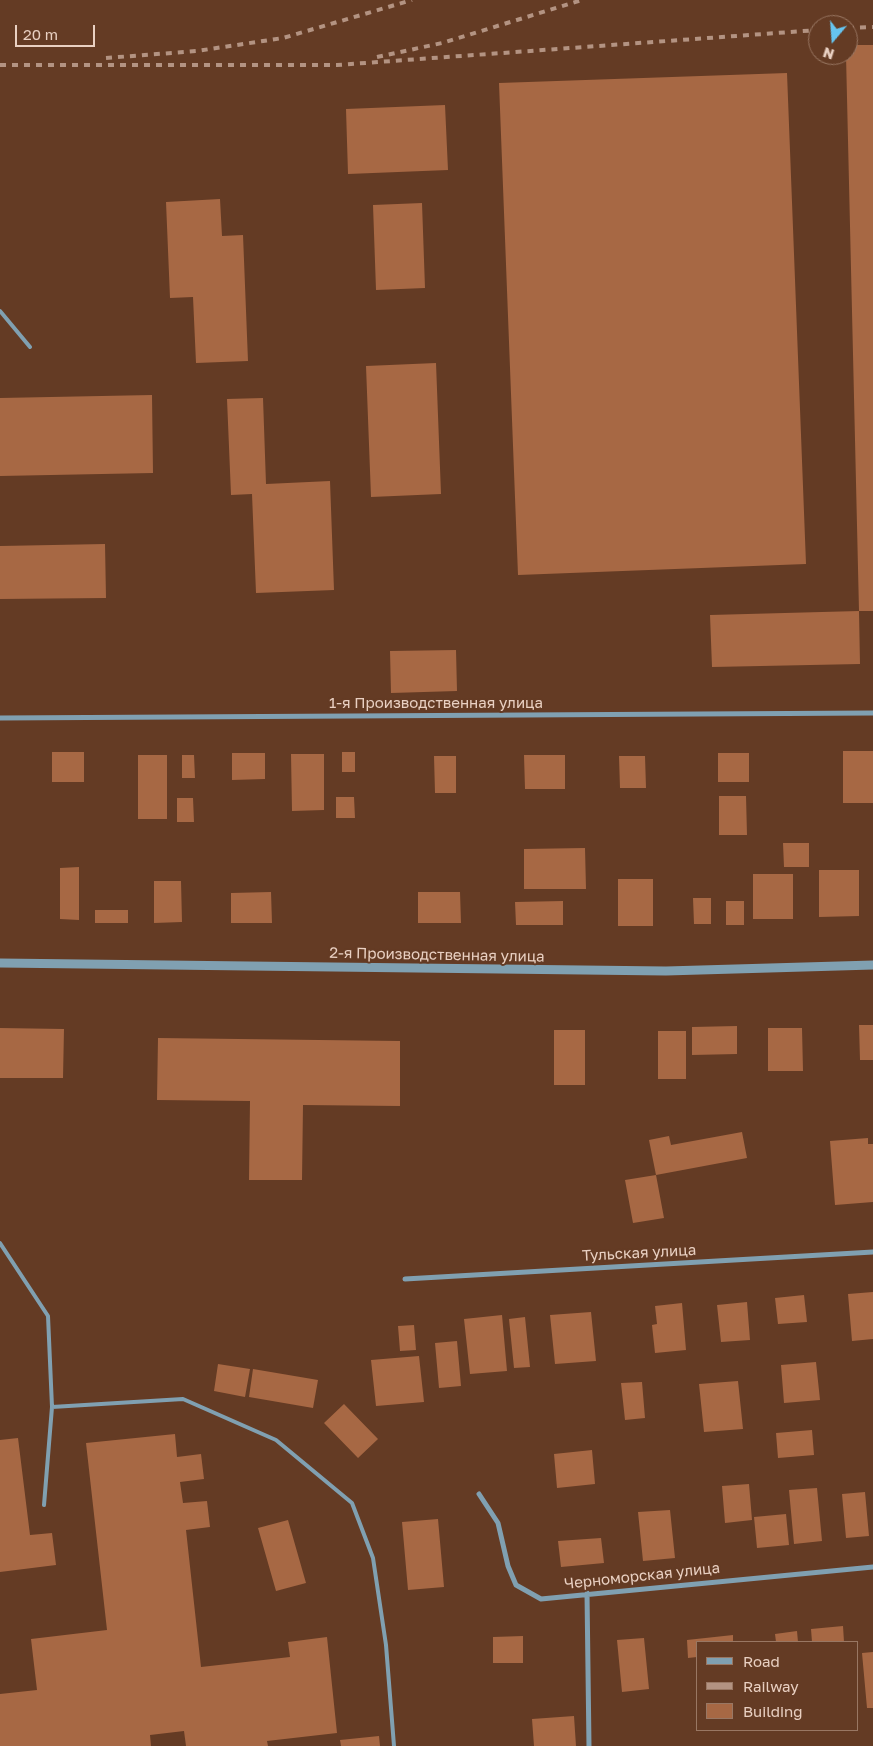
<!DOCTYPE html>
<meta charset="utf-8">
<style>
body{margin:0}
#map{position:relative;width:873px;height:1746px;overflow:hidden;background:#643b24;font-family:"Golos Text",sans-serif}
canvas{display:block}
.legend{position:absolute;left:696px;top:1641px;width:162px;height:90px;box-sizing:border-box;background:#643b24;border:1px solid #997763;margin:0;padding:6px 9px;list-style:none;font-size:15px;color:#e9d0c2}
.legend li{display:flex;align-items:center;gap:10px;height:25px}
.legend b{width:25px;border:1px solid #997763}
.north{position:absolute;left:808px;top:15px;width:50px;height:50px;box-sizing:border-box;background:#643b24;border:1px solid #997763;border-radius:50%;rotate:198deg;font-size:14px;font-weight:700;line-height:20px;text-align:center;color:#e9d0c2}
.north::after{content:'';display:block;margin:auto;width:18px;height:22px;background:#66c4ef;clip-path:polygon(50% 0,100% 100%,50% 72%,0 100%)}
.scale{position:absolute;left:15px;top:25px;width:80px;height:22px;box-sizing:border-box;border:2px solid #e9d0c2;border-top:0;padding-left:6px;font-size:15px;line-height:18px;white-space:nowrap;color:#e9d0c2;-webkit-text-stroke:4px #643b24;paint-order:stroke}
</style>
<div id="map">
<canvas width="873" height="1746"></canvas>
<ul class="legend">
<li><b style="height:6px;background:#80a0b1"></b>Road</li>
<li><b style="height:6px;background:#b39382"></b>Railway</li>
<li><b style="height:14px;background:#a76844"></b>Building</li>
</ul>
<div class="north">N</div>
<div class="scale">20 m</div>
</div>
<script>
const ctx = document.querySelector('canvas').getContext('2d');
ctx.lineJoin = 'round';
function fill(path, color) {
  ctx.fillStyle = color;
  ctx.fill(path, 'evenodd');
}
function strokePath(path, color, width, dash) {
  ctx.strokeStyle = color;
  ctx.lineWidth = width;
  ctx.lineCap = dash ? 'butt' : 'round';
  ctx.setLineDash(dash || []);
  ctx.stroke(path);
}
function label(font, color, halo, rows, align = 'center') {
  ctx.font = font + ' "Golos Text",sans-serif';
  ctx.lineWidth = 4;
  ctx.setLineDash([]);
  ctx.textBaseline = 'middle';
  ctx.strokeStyle = halo;
  ctx.fillStyle = color;
  for (const [text, x, y, turn = 0] of rows) {
    ctx.save();
    ctx.translate(x, y);
    ctx.rotate((+turn || 0) * Math.PI / 180);
    ctx.textAlign = isNaN(turn) ? turn : align;
    if (halo) ctx.strokeText(text, 0, 0);
    ctx.fillText(text, 0, 0);
    ctx.restore();
  }
}
fill(new Path2D(`
 M848 45H873V611H859L860 664 712 667 710 615 859 611 846 55H848Z
 M787 73 806 564 518 575 499 83Z
 M445 105 448 170 348 174 346 109Z
 M220 199 222 236 243 235 248 361 196 363 193 297 170 298 166 202Z
 M422 203 425 288 376 290 373 205Z
 M436 363 441 494 371 497 366 366Z
 M152 395 153 473 0 476V398Z
 M263 398 266 484 330 481 334 590 256 593 252 494 231 495 227 399Z
 M105 544 106 598 0 599V546Z
 M456 650 457 691 391 693 390 651Z
 M843 751H873V803H843Z
 M52 752H84V782H52Z
 M342 752H355V772H342Z
 M232 753H265V779L232 780Z
 M718 753H749V782H718Z
 M291 754H324V810L292 811Z
 M138 755H167V819H138Z
 M182 755H194L195 778H182Z
 M524 755H565V789H525Z
 M434 756H456V793H435Z
 M619 756H645L646 788H620Z
 M719 796H746L747 835H719Z
 M336 797H354L355 818H336Z
 M177 798H193L194 822H177Z
 M783 843H809V867H784Z
 M585 848 586 889H524V849Z
 M79 867V920L60 919V868Z
 M819 870H859V916L819 917Z
 M753 874H793V919H753Z
 M618 879H653V926H618Z
 M154 881H181L182 922 154 923Z
 M271 892 272 923H231V893Z
 M418 892H460L461 923H418Z
 M693 898H711V924H694Z
 M563 901V925H516L515 902Z
 M726 901H744V925H726Z
 M95 910H128V923H95Z
 M859 1025H873V1060H860Z
 M737 1026V1054L692 1055V1027Z
 M0 1028 64 1029 63 1078H0Z
 M768 1028H802L803 1071H768Z
 M554 1030H585V1085H554Z
 M658 1031H686V1079H658Z
 M158 1038 400 1041V1106L303 1105 302 1180H249L250 1101 157 1100Z
 M742 1132 747 1158 656 1175 649 1140 669 1136 671 1145Z
 M868 1138V1144H873V1202L835 1205 830 1141Z
 M656 1175 664 1218 633 1223 625 1180Z
 M873 1292V1339L852 1341 848 1294Z
 M804 1295 807 1322 778 1324 775 1298Z
 M747 1302 750 1340 721 1342 717 1305Z
 M682 1303 686 1350 655 1353 652 1325 657 1324 655 1306Z
 M591 1312 596 1361 555 1364 550 1315Z
 M502 1315 507 1371 470 1374 464 1319Z
 M525 1317 530 1367 514 1368 509 1319Z
 M414 1325 416 1350 400 1351 398 1326Z
 M457 1341 461 1386 439 1388 435 1343Z
 M419 1356 424 1402 376 1406 371 1360Z
 M816 1362 820 1400 784 1403 781 1365Z
 M218 1364 250 1369 245 1397 214 1391Z
 M253 1369 318 1380 313 1408 249 1397Z
 M738 1381 743 1429 704 1432 699 1384Z
 M642 1382 645 1418 625 1420 621 1383Z
 M344 1404 378 1439 358 1458 324 1423Z
 M812 1430 814 1455 778 1458 776 1433Z
 M175 1434 177 1457 201 1454 204 1479 180 1482 183 1503 207 1501 210 1527 186 1530 201 1667 290 1657 288 1642 327 1637 337 1733 267 1741 268 1746H186L184 1731 150 1735 151 1746H0V1694L37 1690 31 1639 107 1630 86 1443Z
 M18 1438 30 1535 52 1533 56 1565 0 1572V1440Z
 M592 1450 595 1484 557 1488 554 1454Z
 M749 1484 752 1520 725 1523 722 1486Z
 M817 1488 822 1541 794 1544 789 1490Z
 M865 1492 869 1536 846 1538 842 1494Z
 M670 1510 675 1558 643 1561 638 1512Z
 M786 1514 789 1545 757 1548 754 1517Z
 M438 1519 444 1587 408 1590 402 1522Z
 M288 1520 306 1583 276 1591 258 1528Z
 M601 1538 604 1563 561 1567 558 1541Z
 M843 1626 844 1642H812L811 1629Z
 M797 1631 798 1642H776L775 1634Z
 M733 1635V1642H697V1657L688 1658 687 1640Z
 M523 1636V1663H493V1637Z
 M644 1638 649 1689 622 1692 617 1640Z
 M873 1652V1708H867L862 1653Z
 M574 1716 576 1746H534L532 1719Z
 M379 1736 380 1746H341L340 1740Z`), '#a76844');
strokePath(new Path2D(`
 M0 311 30 347
 M0 1243 48 1316 52 1407 44 1505
 M52 1407 183 1399 276 1440 352 1503 373 1558 386 1645 394 1746`), '#80a0b1', 4);
strokePath(new Path2D(`
 M0 718 873 713
 M405 1279 873 1252
 M479 1494 498 1523 508 1566 516 1585 541 1599 873 1567
 M587 1593 589 1746`), '#80a0b1', 5);
strokePath(new Path2D(`
 M0 963 666 971 873 965`), '#80a0b1', 9);
strokePath(new Path2D(`
 M848 28 873 27
 M377 57 442 43 582 0
 M106 58 197 51 283 38 412 0
 M0 65H337L818 30`), '#b39382', 4, [6, 6]);
label('15px', '#e9d0c2', '#643b24', [
 ["1-я Производственная улица",436,703],
 ["2-я Производственная улица",437,955,1],
 ["Тульская улица",639,1253,-3],
 ["Черноморская улица",642,1576,-6]
]);
</script>
